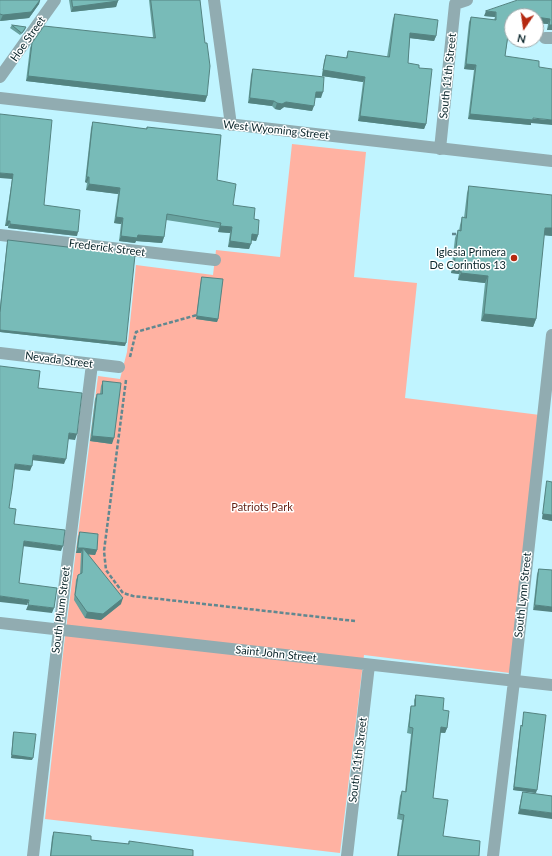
<!DOCTYPE html>
<style>
body{margin:0}
#map{position:relative;width:552px;height:856px;overflow:hidden;background:#c0f4ff;font-family:Lato,sans-serif}
canvas{display:block}
.north{position:absolute;left:504px;top:8px;width:40px;height:40px;box-sizing:border-box;background:#fff;border:1px solid #9da8aa;border-radius:50%;rotate:193deg;font-size:11px;font-weight:700;line-height:16px;text-align:center;color:#09252a}
.north::after{content:'';display:block;margin:auto;width:14px;height:18px;background:#b52910;clip-path:polygon(50% 0,100% 100%,50% 72%,0 100%)}
</style>
<div id="map">
<canvas width="552" height="856"></canvas>
<div class="north">N</div>
</div>
<script>
const ctx = document.querySelector('canvas').getContext('2d');
ctx.lineJoin = 'round';
function fill(path, color) {
  ctx.fillStyle = color;
  ctx.fill(path, 'evenodd');
}
function strokePath(path, color, width, dash) {
  ctx.strokeStyle = color;
  ctx.lineWidth = width;
  ctx.lineCap = dash ? 'butt' : 'round';
  ctx.setLineDash(dash || []);
  ctx.stroke(path);
}
function label(font, color, halo, rows, align = 'center') {
  ctx.font = font + ' Lato,sans-serif';
  ctx.lineWidth = 3;
  ctx.setLineDash([]);
  ctx.textBaseline = 'middle';
  ctx.strokeStyle = halo;
  ctx.fillStyle = color;
  for (const [text, x, y, turn = 0] of rows) {
    ctx.save();
    ctx.translate(x, y);
    ctx.rotate((+turn || 0) * Math.PI / 180);
    ctx.textAlign = isNaN(turn) ? turn : align;
    if (halo) ctx.strokeText(text, 0, 0);
    ctx.fillText(text, 0, 0);
    ctx.restore();
  }
}
fill(new Path2D(`
 M292 144 366 152 354 277 417 283 405 398 540 415 510 673 364 655 340 853 45 819 64 645 98 376 120 379 127 352 136 265 213 275 216 250 280 257Z`), '#ffb2a2');
strokePath(new Path2D(`
 M452 234H459
 M130 357 136 332 197 315
 M126 380 104 551 106 570 123 593 133 596 355 621`), '#618890', 2.5, [4, 2]);
strokePath(new Path2D(`
 M214 0 231 125
 M545 38H552
 M0 77 55 0
 M0 98 552 161
 M440 149 455 4 467 0
 M0 235 215 260
 M0 353 119 367
 M0 623 552 685
 M33 856 59 630 92 364
 M347 856 369 665
 M493 856 514 681 552 335`), '#91acb1', 12);
fill(new Path2D(`
 M0 0H40L39 4 29 18 0 21Z
 M69 0H121H118L116 7 71 12Z
 M149 0H200L207 96 205 102 26 81 30 48 32 43 153 37Z
 M552 0V30H547L548 24 536 23V16H512V19H511L505 56 531 123V125L468 119 474 70 464 69 469 22 471 17 494 20 495 17 484 16Z
 M395 14 436 36 434 41 410 38 408 63 419 68 426 124 424 129 358 121 363 82 322 76 324 61 326 55 346 58 348 51 387 57 393 19Z
 M12 25 26 27 25 30 20 35 10 28Z
 M253 69 321 98H315L312 111 284 107 280 110 275 109 272 106 248 103 251 75Z
 M0 114 44 205 77 236 8 228V226H5L12 179Z
 M93 122 146 129 147 127 217 180 233 205 254 219 258 235 256 241 251 240 249 249 228 247 230 233 218 232 219 228 166 220 164 237 162 243 136 241 135 243 119 241 121 224 114 223 118 194 86 190 87 183 85 182 91 128Z
 M469 186 552 236 544 235 536 319 533 327 481 321 485 283 458 280 459 274 451 273 455 238 458 230 459 231 460 225 462 217 464 218 467 193Z
 M8 240 125 346 0 332V306L7 243Z
 M202 277 218 319 217 322 196 319 201 280Z
 M103 381 112 444 90 441 95 399 97 394H100L101 386Z
 M547 481 552 521 542 519 546 486Z
 M80 532 97 550 95 555 88 554 121 604 101 620 85 618 74 600 76 580 78 575 80 574 81 553H76L78 537Z
 M539 569 552 570 533 610 537 574Z
 M416 695 443 710 447 728 445 733H440L433 798 443 836 479 856H397L402 820 397 819 400 796 402 791 405 792 411 734 407 733 410 711 411 706H414V700Z
 M524 712 536 793 513 790 520 728 521 725 522 726Z
 M14 732 32 760 11 758 13 734Z
 M523 792 552 796 518 814 521 798Z
 M54 832 91 840 128 844 129 841 193 856H50L52 837Z`), '#67a19e');
fill(new Path2D(`
 M40 0 39 4 29 18 0 21 3 15Z
 M118 1 116 7 71 12 73 7Z
 M486 11 496 12 495 17 484 16Z
 M511 14 525 16H512V19H510Z
 M536 17 550 19 548 24 536 23Z
 M549 25H552V30H547Z
 M410 33 436 36 434 41 409 38Z
 M466 64 476 65 474 70 464 69Z
 M323 70 365 77 363 82 322 76Z
 M28 76 207 96 205 102 26 81Z
 M316 92H323L321 98 314 97Z
 M250 98 274 101 272 106 248 103Z
 M286 102 314 106 312 111 284 107 280 110 275 109 277 103Z
 M470 114 552 120V125L531 123V125L468 119Z
 M360 116 426 124 424 129 358 121Z
 M0 173 13 174 12 179 0 178Z
 M87 177H89L87 183 85 182Z
 M89 184 120 188 118 194 86 190Z
 M116 217 123 218 121 224 114 223Z
 M7 221H10L8 226H5Z
 M10 224 78 232 77 236 8 228Z
 M220 226 232 227 230 233 218 232Z
 M545 228H552V236L542 235Z
 M252 234 258 235 256 241 250 240Z
 M138 235 164 237 162 243 136 241 135 243 119 241 121 236Z
 M230 241 251 244 249 249 228 247Z
 M454 266 461 267 459 274 451 273Z
 M461 273 488 276 485 283 458 280Z
 M484 314 536 319 533 327 481 321Z
 M197 316 218 319 217 322 196 319Z
 M0 330 126 343 125 346 0 332Z
 M69 433 77 434 75 440 67 439Z
 M92 436 114 438 112 444 90 441Z
 M33 455 66 459 64 464 31 460Z
 M15 464 32 466 30 471 13 469Z
 M543 514 552 515V521L542 519Z
 M24 541 63 546 61 551 22 546Z
 M78 548H83L81 553H76Z
 M83 548 97 550 95 555 83 554Z
 M0 596 29 600 27 605 0 602Z
 M123 598 121 604 101 620 85 618 87 612Z
 M28 605 54 608 52 613 26 610Z
 M535 605 552 607V612L533 610Z
 M441 727 447 728 445 733 439 732Z
 M12 755 33 758 32 760 11 758Z
 M514 787 537 790 536 793 513 790Z
 M520 809 552 813V819L518 814Z`), '#548381');
const building = new Path2D(`
 M0 0H40L31 12 3 15 0 14Z
 M72 0H118V1L73 7Z
 M151 0H200L205 43H207L210 66 207 96 28 76 32 43 44 26 155 38Z
 M518 0H552V25H549L550 19 536 17V16H525L511 14 505 56 539 61V67L552 69V120L533 118V120L470 114 476 65 466 64 471 17 496 20V12L486 11Z
 M395 14 438 20 436 36 410 33 408 63 419 65V68L432 69 426 124 360 116 365 77 323 70 326 55 347 58 348 51 389 57Z
 M12 25 26 27 22 33Z
 M253 69 324 77 323 92H316L314 106 286 102 282 104 277 103 274 101 250 98Z
 M0 114 52 120 44 205 80 210 78 232 10 224V221H7L13 174 0 173Z
 M93 122 147 129V127L221 135 217 180 236 184 233 205 255 208 254 219 259 220 258 235 252 234 251 244 230 241 232 227 220 226 221 223 167 214 164 237 138 235 137 238 121 236 123 218 116 217 120 188 89 184V177H87Z
 M469 186 552 195V228H545L536 319 484 314 488 276 461 273V267L454 266 458 230 461 231 462 217 466 218Z
 M8 240 135 255 126 343 0 330V313Z
 M202 277 223 279 218 319 197 316Z
 M0 366 40 371 38 388 82 393 77 434 69 433 66 459 33 455 32 466 15 464 12 489 9 508 16 509 14 524 65 530 63 546 24 541 19 583 57 588 54 608 28 605 29 600 0 596Z
 M103 381 121 383 114 438 92 436 97 394H102Z
 M547 481 552 482V515L543 514Z
 M80 532 98 534 97 550 83 548 123 598 103 614 87 612 75 595 78 575 82 573 83 548H78Z
 M539 569 552 570V607L535 605Z
 M416 695 444 698 443 710 449 711 447 728 441 727 433 798 448 800 443 836 480 841 479 856H398L404 815 399 814 402 791 406 792 413 728 409 727 411 706H415Z
 M524 712 546 715 537 790 514 787 521 725 522 726Z
 M14 732 36 734 33 758 12 755Z
 M523 792 552 796V813L520 809Z
 M54 832 91 836V840L129 844V841L193 850V856H51Z`);
fill(building, '#78bbb8');
strokePath(building, '#548381', 1);
for (const [x, y, r, color] of [
 [514,258,4,"#b52910"]
]) {
  const dot = new Path2D();
  dot.arc(x, y, r, 0, 2 * Math.PI);
  ctx.fillStyle = color;
  ctx.fill(dot);
  strokePath(dot, '#fff', 1.5);
}
label('11px', '#09252a', '#fff', [
 ["Hoe Street",28,39,-55],
 ["South 11th Street",448,76,-84],
 ["West Wyoming Street",276,130,6],
 ["Frederick Street",107,248,7],
 ["Nevada Street",59,360,7],
 ["South Lynn Street",523,595,-84],
 ["South Plum Street",61,610,-83],
 ["Saint John Street",276,654,6],
 ["South 11th Street",358,760,-83]
]);
label('11px', '#09252a', '#fff', [
 ["Iglesia Primera",506,252],
 ["De Corintios 13",506,265]
], 'right');
label('11px', '#641f13', '#fff', [
 ["Patriots Park",262,507]
]);
</script>
